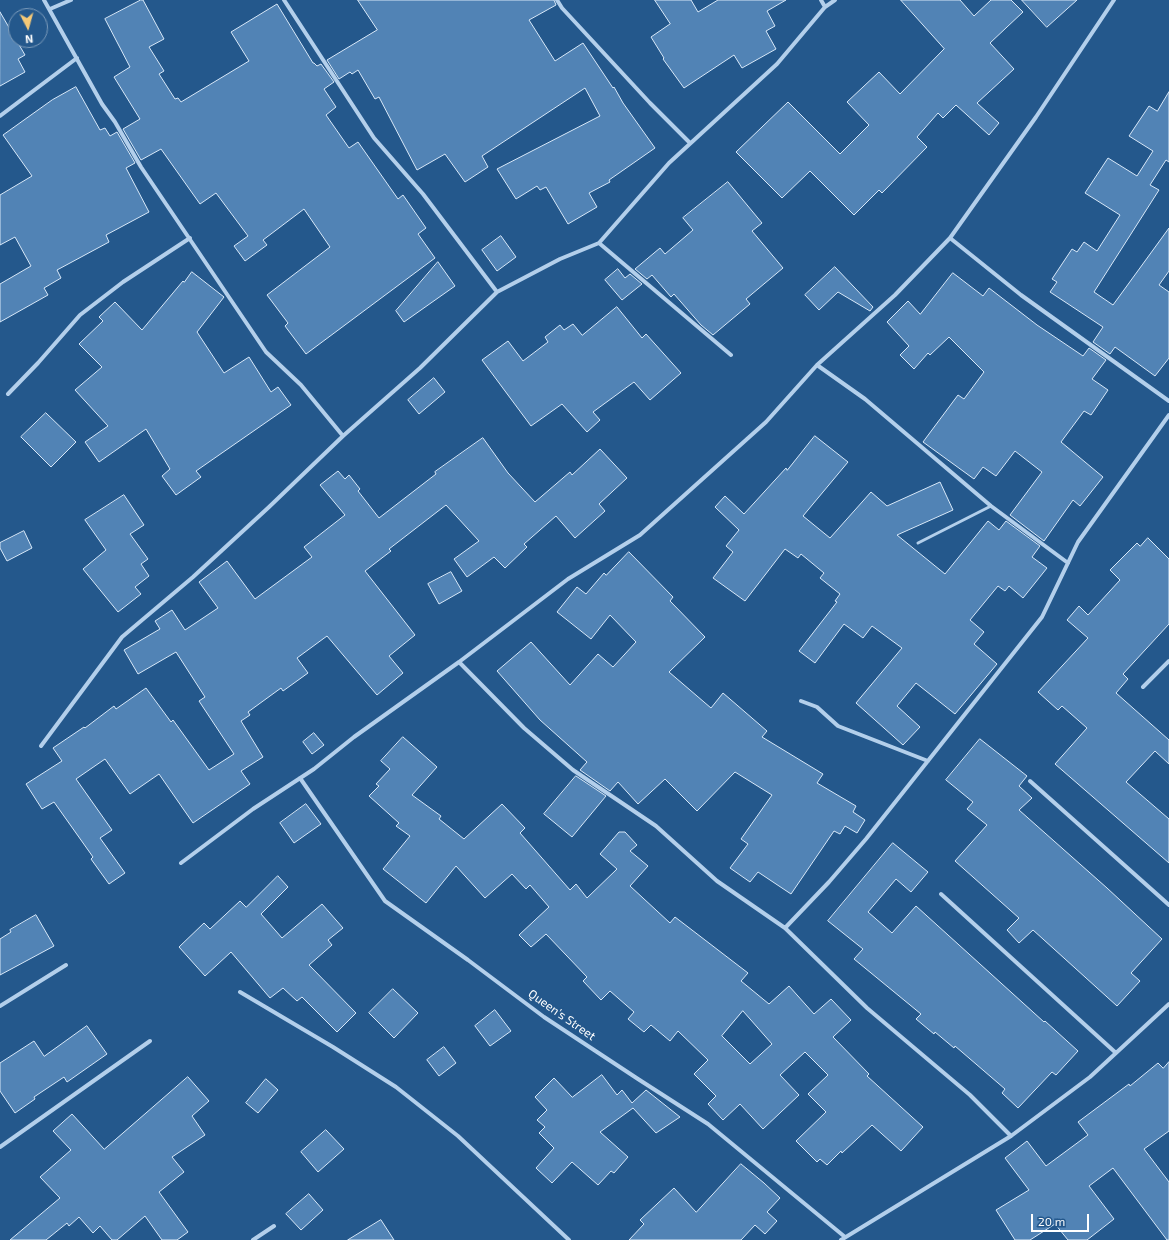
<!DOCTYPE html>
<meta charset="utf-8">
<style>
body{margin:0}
#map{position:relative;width:1169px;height:1240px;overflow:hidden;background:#24588c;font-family:"Exo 2",sans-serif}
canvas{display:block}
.north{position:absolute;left:8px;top:8px;width:40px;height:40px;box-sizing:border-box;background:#24588c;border:1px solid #7c9bba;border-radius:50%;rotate:174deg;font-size:11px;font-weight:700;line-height:16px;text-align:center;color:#fff}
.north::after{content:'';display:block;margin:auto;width:14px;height:18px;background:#f5c977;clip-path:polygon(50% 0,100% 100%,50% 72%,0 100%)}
.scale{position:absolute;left:1031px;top:1214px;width:58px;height:18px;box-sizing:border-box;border:2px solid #fff;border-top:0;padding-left:5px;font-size:12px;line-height:14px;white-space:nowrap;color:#fff;-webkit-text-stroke:3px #24588c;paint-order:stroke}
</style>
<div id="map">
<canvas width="1169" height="1240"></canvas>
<div class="north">N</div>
<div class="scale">20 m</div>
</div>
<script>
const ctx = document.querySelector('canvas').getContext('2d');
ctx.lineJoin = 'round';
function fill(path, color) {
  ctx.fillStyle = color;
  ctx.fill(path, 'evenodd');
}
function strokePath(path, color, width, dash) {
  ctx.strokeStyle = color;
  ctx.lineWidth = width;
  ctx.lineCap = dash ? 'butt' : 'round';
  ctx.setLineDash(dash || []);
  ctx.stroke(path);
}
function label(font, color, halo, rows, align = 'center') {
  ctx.font = font + ' "Exo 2",sans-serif';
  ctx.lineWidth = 4;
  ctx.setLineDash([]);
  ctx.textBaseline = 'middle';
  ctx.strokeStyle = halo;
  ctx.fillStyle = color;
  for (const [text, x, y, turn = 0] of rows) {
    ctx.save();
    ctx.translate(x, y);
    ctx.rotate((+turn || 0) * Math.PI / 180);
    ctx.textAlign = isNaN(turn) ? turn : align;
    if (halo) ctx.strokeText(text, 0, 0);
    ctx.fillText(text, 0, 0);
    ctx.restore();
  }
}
const building = new Path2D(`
 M141 0H143L164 39 149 47 164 71 159 74 175 99 178 98 181 102 249 61 231 32 277 4 313 63H314L317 66 321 64 334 82 324 89 336 107 326 115 349 148 358 142 398 199 403 195 426 228 418 234 435 258 306 354 285 326 288 323 267 295 330 247 304 209 263 240 267 245 245 261 234 246 248 236 216 193 200 204 161 149 141 160 123 129 140 119 114 77 130 67 105 19Z
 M358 0H554L556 5 529 20 555 61 583 43 613 88 614 87 623 103 655 148 609 180 610 182 589 193 597 207 568 224 546 187 540 190 537 186 516 199 497 169 600 116 585 88 482 156 488 167 465 182 445 154 417 170 379 97 375 99 358 70 352 74 350 72 339 79 327 60 377 30Z
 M655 0H691L698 12 718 0H786L767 11 775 26 766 31 776 49 742 68 734 55 684 88 663 59 664 58 651 37 670 24Z
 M901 0H960L974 16 991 0H1011L1023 12 990 43 1014 69 977 103 999 123 989 135 956 105 943 118 938 113 917 137 927 147 882 193 879 190 854 215 810 171 782 198 736 152 788 102 840 154 869 125 847 102 879 72 900 94 943 50 944 49Z
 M1022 0H1077L1047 27Z
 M0 12 25 55 18 59 25 72 0 86Z
 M76 87 100 130 105 128 110 136 117 132 135 163 126 168 149 212 106 235 109 242 57 270 61 278 44 288 48 295 0 322V284L31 266 15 237 0 245V195L32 176 3 135 52 100Z
 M1169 92V162L1166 160 1150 185 1159 190 1094 292 1113 305 1169 228V271L1159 285 1169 292V358L1155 376 1115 347 1110 354 1093 342 1103 327 1050 292 1057 282 1052 279 1072 249 1077 252 1084 242 1097 251 1120 215 1085 193 1108 158 1137 176 1153 151 1129 136 1149 106 1157 111Z
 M728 182 762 223 752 231 783 268 746 299 750 304 713 335 701 325 674 294 671 297 652 275 647 279 635 269 660 248 665 254 693 230 683 218Z
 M501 236 516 257 497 271 482 250Z
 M438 262 455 286 404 322 396 311Z
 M835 267 873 307 870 311 838 292 819 310 805 295Z
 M618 269 625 278 630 274 642 284 622 300 605 280Z
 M192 272 224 297 197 332 224 373 249 357 271 392 278 387 291 405 196 471 201 477 176 495 162 476 170 469 146 429 99 462 85 442 108 426 75 390 102 367 79 344 103 321 99 317 115 302 142 330 183 281 184 282Z
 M953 273 983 296 989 288 1037 325 1083 356 1089 348 1106 360 1092 379 1108 390 1091 415 1084 411 1061 442 1103 477 1080 506 1073 500 1044 541 1010 515 1042 472 1015 451 996 476 983 467 974 479 923 442 958 395 964 399 984 372 949 337 930 355 928 353 914 369 900 355 909 346 887 322 908 301 920 314Z
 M617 307 642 338 646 334 681 373 650 400 634 382 593 412 600 420 587 432 562 404 531 426 482 360 508 341 523 361 548 342 545 337 560 325 564 330 573 324 582 335Z
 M434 378 445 392 419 414 408 400Z
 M46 413 76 442 51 467 21 437Z
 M815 436 848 462 803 516 830 538 871 492 887 506 940 482 953 510 897 535 945 574 988 521 999 530 1006 521 1040 546 1032 557 1047 568 1023 598 1009 586 1005 591 998 586 970 620 984 632 974 644 997 664 955 714 916 683 897 706 920 727 903 745 856 703 902 648 872 626 863 638 844 624 815 663 799 651 837 602 835 601 840 594 820 578 824 573 801 554 798 558 785 549 745 601 713 578 733 552 726 546 739 530 715 507 725 496 744 514 786 468 787 470Z
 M483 438 508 473 535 502 570 472 572 475 600 449 627 478 599 504 605 511 575 538 556 516 524 544 527 547 505 568 494 557 467 577 454 559 479 541 446 505 389 549 391 551 365 571 415 635 389 656 403 673 377 695 327 636 297 658 308 673 283 691 281 688 248 712 250 715 241 721 263 757 241 771 250 784 193 823 159 774 130 794 105 759 76 779 112 830 100 838 125 873 109 884 91 859 93 857 54 802 42 809 26 784 62 761 53 748 84 727 85 728 114 706 116 709 146 688 171 722 173 720 209 770 234 754 199 701 205 697 176 652 138 674 124 650 160 629 155 621 172 610 185 630 218 608 199 582 227 561 255 599 312 557 304 547 345 515 320 485 338 471 345 479 349 475 360 489 358 491 379 518 436 474 435 472Z
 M124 495 144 525 130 534 148 559 141 564 149 576 135 587 141 594 118 612 83 569 106 550 85 520Z
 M24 531 32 548 7 561 0 548V543Z
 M1148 538 1169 559V624L1123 674 1128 679 1116 693 1169 740V764L1155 751 1126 782 1169 819V863L1055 764 1087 728 1062 706 1058 710 1038 692 1088 638 1067 620 1079 606 1088 615 1120 580 1110 570 1137 543 1140 546Z
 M629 552 673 597 670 601 705 637 669 672 711 708 723 693 767 731 762 737 823 774 817 783 856 806 853 812 865 820 857 833 845 826 840 834 834 831 791 894 758 872 750 882 730 868 748 844 741 839 772 795 735 772 697 811 665 779 638 804 618 782 610 791 580 770 587 762 540 720 497 671 531 642 570 685 598 654 613 667 636 642 610 615 591 639 557 612 577 587 586 594 604 573 606 575Z
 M451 572 462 591 439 604 428 584Z
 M314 733 324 745 312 754 303 742Z
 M403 737 437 767 412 795 441 816 439 819 464 839 502 804 525 828 520 833 570 890 576 884 587 898 617 869 600 854 619 832H625L637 845 630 851 648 866 630 886 670 923 675 917 748 973 741 981 769 1004 789 986 814 1014 831 999 851 1020 833 1037 869 1074 867 1076 923 1127 901 1151 872 1125 842 1153 841 1151 827 1165 820 1159 817 1162 796 1141 826 1112 808 1094 828 1075 805 1052 780 1075 799 1095 763 1129 740 1104 723 1120 708 1104 716 1096 694 1074 708 1060 678 1031 670 1041 651 1025 644 1032 628 1019 634 1012 610 991 601 1000 583 981 587 977 546 934 531 947 519 935 549 907 530 885 526 889 512 874 485 898 456 866 426 903 383 869 410 836 396 826 399 823 369 796 379 786 376 784 390 769 381 761ZM743 1011 772 1044 750 1064 722 1036Z
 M980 739 1027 776 1019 786 1032 798 1019 810 1107 888 1162 939 1131 973 1140 981 1117 1006 1033 930 1019 943 1007 930 1019 918 955 861 987 825 967 809 973 802 946 780Z
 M576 776 606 796 572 837 544 814Z
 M306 804 321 824 294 843 280 823Z
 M893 843 928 872 911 892 896 879 868 912 892 933 916 906 1044 1022 1045 1021 1078 1051 1056 1075 1052 1072 1018 1108 1002 1093 1005 1089 955 1046 954 1048 935 1032 934 1034 916 1019 921 1014 854 959 863 949 828 921Z
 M278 876 288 887 261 914 282 938 322 904 343 928 328 940 332 945 309 965 356 1013 337 1032 302 997 297 1001 283 988 270 998 231 952 205 976 179 947 204 923 210 929 240 901 246 907Z
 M36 915 54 946 0 975V939L11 932 10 930Z
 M393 989 418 1013 394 1038 369 1013Z
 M495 1010 511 1031 490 1046 475 1026Z
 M87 1026 107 1054 67 1082 64 1077 34 1097 35 1099 15 1113 0 1091V1063L34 1041 44 1056Z
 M444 1047 456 1063 439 1076 427 1060Z
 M1169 1062V1131L1144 1149 1169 1182V1240H1167L1113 1168 1089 1186 1114 1219 1087 1240H1068L1055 1224 1030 1240H1015L996 1210 1029 1190 1005 1158 1027 1141 1046 1166 1088 1135 1078 1122 1129 1084 1130 1086 1158 1063 1163 1068Z
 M602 1075 617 1095 622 1090 632 1103 646 1090 680 1117 656 1133 633 1108 600 1132 628 1157 614 1173 611 1171 598 1185 572 1162 552 1183 536 1168 554 1148 539 1133 545 1127 537 1120 547 1110 535 1097 554 1078 572 1097Z
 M188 1077 209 1101 192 1116 205 1135 172 1157 184 1172 159 1192 188 1232 177 1240H162L145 1216 117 1240H112L100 1226 93 1233 79 1217 69 1226 67 1223 46 1240H10L60 1198 40 1177 71 1150 53 1131 72 1114 104 1149Z
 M266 1079 278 1090 258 1113 246 1103Z
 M326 1130 344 1149 318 1172 301 1152Z
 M741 1164 764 1183 780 1198 767 1212 777 1221 765 1234 755 1225 741 1240H629L644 1224 640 1220 674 1188 696 1212Z
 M309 1194 323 1210 301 1230 286 1214Z
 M381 1220 394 1240H348Z`);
fill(building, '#5183b5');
strokePath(building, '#d8e8f8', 1);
strokePath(new Path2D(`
 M918 543 991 506`), '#b3cfeb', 3);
strokePath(new Path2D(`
 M44 0 102 104 115 122 141 167 266 352 301 385 343 436
 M284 0 374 138 423 194 497 292
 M557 0 562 8 650 103 690 143
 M821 0 825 7
 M50 9 71 0
 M0 116 77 58
 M950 238 1021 295 1169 401
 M599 243 731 355
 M817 365 865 399 991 506 1068 563
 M8 394 38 363 80 315 123 282 190 238
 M459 662 524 728 573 770 656 826 717 881 785 928 867 1008 970 1095 1011 1136
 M1143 687 1169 661
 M801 701 817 707 838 726 928 761
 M41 746 122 637 193 577 269 507 343 436 420 368 497 292 560 259 599 243 669 163 777 64 825 7 835 0
 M300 778 385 901 468 960 544 1017 638 1079 708 1124 845 1237
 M1030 781 1169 905
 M181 863 253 809 314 769 354 737 459 662 568 579 640 535 766 422 817 365 895 295 950 238 1036 117 1114 0
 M941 894 1116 1053
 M785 928 829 882 866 839 1042 617 1078 542 1169 415
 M240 992 333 1047 396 1087 458 1136 569 1240
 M0 1006 66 965
 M0 1147 150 1041
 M253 1240 274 1226
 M841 1240 1011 1136 1090 1077 1169 1004`), '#b3cfeb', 4);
label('12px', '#fff', '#24588c', [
 ["Queen’s Street",562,1015,35]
]);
</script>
